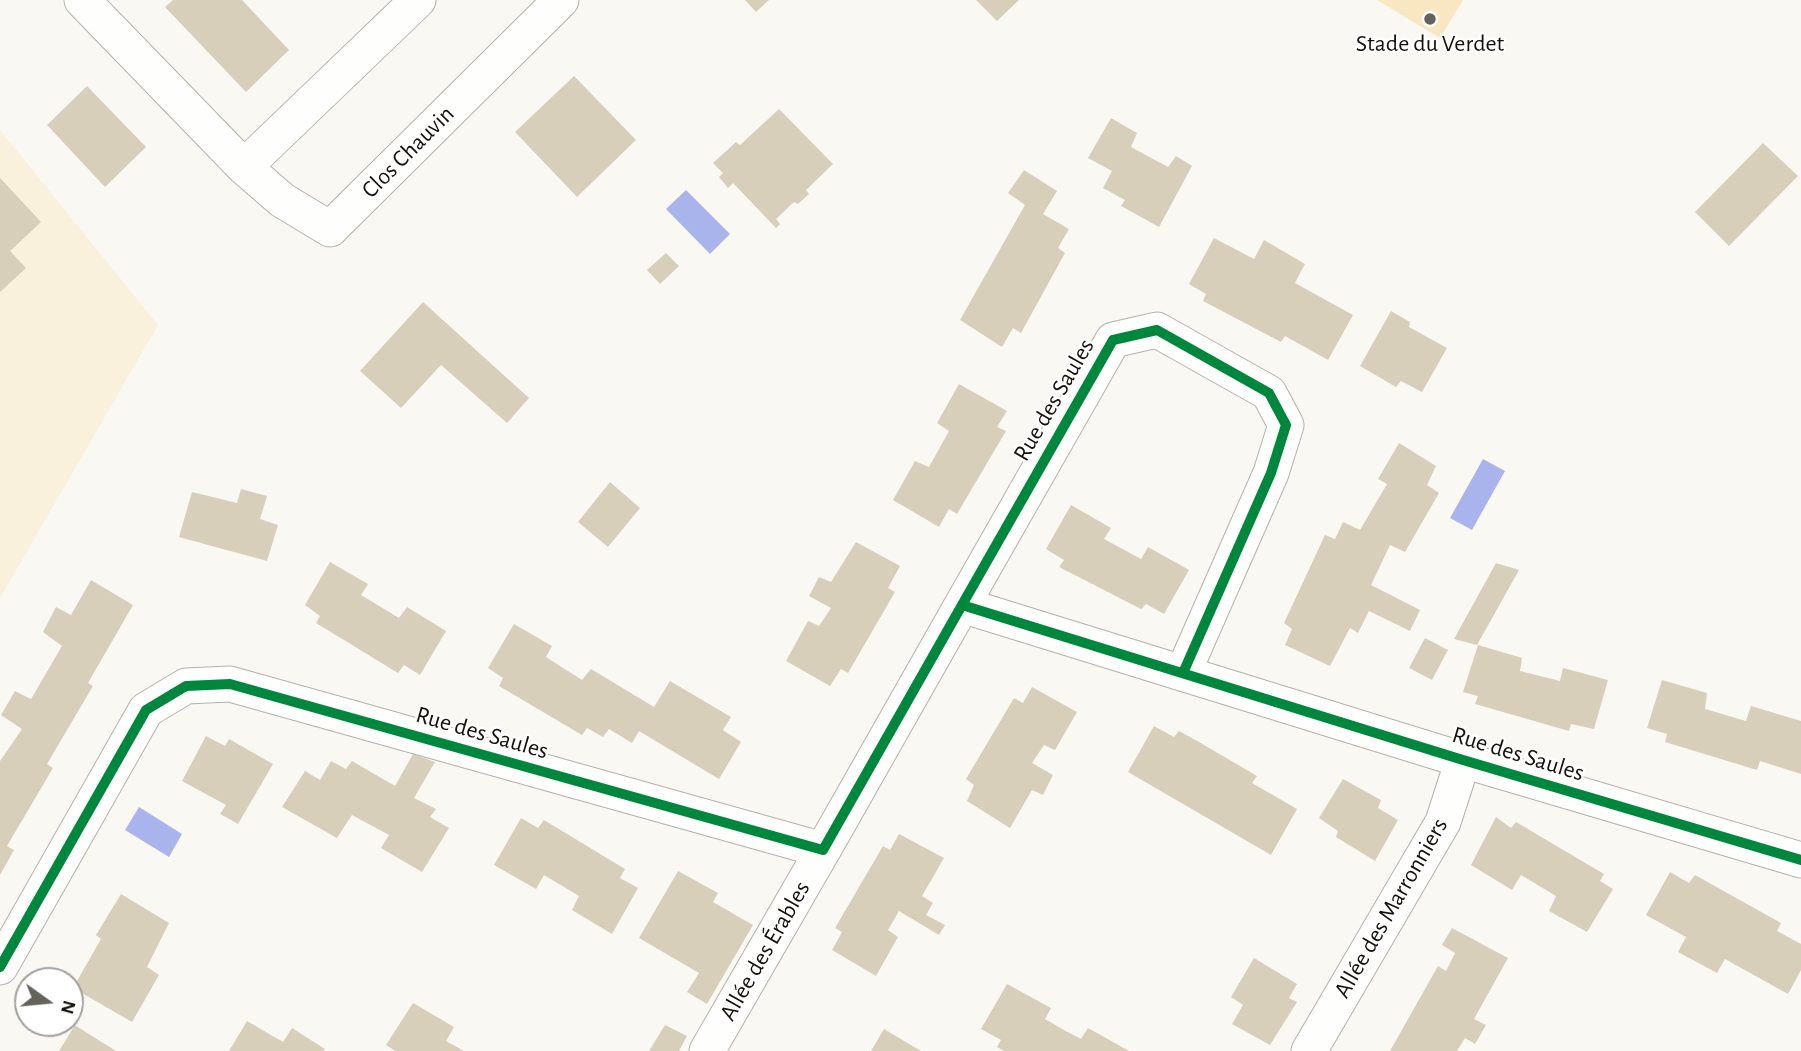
<!DOCTYPE html>
<meta charset="utf-8">
<style>
body{margin:0}
#map{position:relative;width:1801px;height:1051px;overflow:hidden;background:#faf8f2;font-family:"Alegreya Sans",sans-serif}
canvas{display:block}
.north{position:absolute;left:14px;top:967px;width:70px;height:70px;box-sizing:border-box;background:#fff;border:2px solid #a1a09d;border-radius:50%;rotate:105deg;font-size:19px;font-weight:700;line-height:28px;text-align:center;color:#151209}
.north::after{content:'';display:block;margin:auto;width:24px;height:32px;background:#65625b;clip-path:polygon(50% 0,100% 100%,50% 72%,0 100%)}
</style>
<div id="map">
<canvas width="1801" height="1051"></canvas>
<div class="north">N</div>
</div>
<script>
const ctx = document.querySelector('canvas').getContext('2d');
ctx.lineJoin = 'round';
function fill(path, color) {
  ctx.fillStyle = color;
  ctx.fill(path, 'evenodd');
}
function strokePath(path, color, width, dash) {
  ctx.strokeStyle = color;
  ctx.lineWidth = width;
  ctx.lineCap = dash ? 'butt' : 'round';
  ctx.setLineDash(dash || []);
  ctx.stroke(path);
}
function label(font, color, halo, rows, align = 'center') {
  ctx.font = font + ' "Alegreya Sans",sans-serif';
  ctx.lineWidth = 5;
  ctx.setLineDash([]);
  ctx.textBaseline = 'middle';
  ctx.strokeStyle = halo;
  ctx.fillStyle = color;
  for (const [text, x, y, turn = 0] of rows) {
    ctx.save();
    ctx.translate(x, y);
    ctx.rotate((+turn || 0) * Math.PI / 180);
    ctx.textAlign = isNaN(turn) ? turn : align;
    if (halo) ctx.strokeText(text, 0, 0);
    ctx.fillText(text, 0, 0);
    ctx.restore();
  }
}
fill(new Path2D(`
 M0 130 158 325 0 598Z`), '#faf1dd');
fill(new Path2D(`
 M1377 0H1463L1440 38Z`), '#f8e7c0');
fill(new Path2D(`
 M686 190 730 234 710 254 666 209Z
 M1483 459 1505 471 1472 530 1450 518Z
 M139 807 182 834 169 857 125 830Z`), '#aab4ec');
fill(new Path2D(`
 M173 0H242L289 50 246 92 165 7Z
 M745 0H769L756 12Z
 M976 0H1019L997 21Z
 M574 76 636 140 577 197 515 132Z
 M87 86 146 147 105 187 47 125Z
 M779 109 833 164 806 190 809 194 798 204 794 202 776 219 780 224 776 228 733 183 728 188 719 177 723 173 713 163 736 142 740 145Z
 M1111 118 1137 133 1131 147 1168 167 1176 156 1192 166 1159 227 1121 206 1125 200 1103 188 1112 171 1088 158Z
 M1763 143 1798 176 1729 246 1695 212Z
 M1024 170 1057 191 1043 214 1069 229 1058 248 1065 253 1021 333 1013 328 1002 347 960 320 1025 205 1008 193Z
 M0 178 41 222 10 251 26 268 0 292Z
 M1214 238 1254 259 1264 240 1305 264 1295 283 1353 315 1328 360 1285 336 1281 342 1203 301 1206 294 1189 284Z
 M666 253 679 266 660 284 647 270Z
 M423 302 529 398 507 423 441 365 401 408 360 371Z
 M1391 311 1410 322 1409 327 1447 348 1422 392 1401 381 1396 387 1360 366Z
 M959 384 1007 411 997 427 1006 431 957 514 949 509 939 527 893 500 915 461 929 467 949 431 937 423Z
 M1399 443 1436 466 1427 485 1439 493 1405 552 1390 545 1371 585 1420 610 1410 631 1369 611 1358 633 1350 628 1330 666 1285 645 1292 629 1284 623 1325 535 1335 539 1343 522 1360 530 1387 484 1378 479Z
 M610 482 640 508 608 547 578 522Z
 M241 489 267 496 260 519 278 525 267 561 179 537 192 492 237 503Z
 M1071 505 1111 528 1104 539 1141 559 1148 547 1189 570 1164 614 1146 604 1141 609 1059 567 1064 560 1046 549Z
 M856 542 900 566 888 588 895 592 848 673 841 669 830 686 786 661 808 621 819 626 831 608 809 596 819 577 831 582Z
 M330 562 368 584 361 595 399 618 407 607 446 631 420 675 404 665 398 673 316 623 320 616 305 605Z
 M1496 563 1519 570 1477 645 1454 639Z
 M91 580 133 605 88 683 93 686 47 764 53 768 7 846 14 850 0 875V761L22 729 1 715 15 691 31 699 62 646 43 632 56 607 71 615Z
 M514 624 552 646 546 657 582 680 591 669 654 707 670 681 731 717 723 730 741 742 719 779 639 731 632 743 609 729 603 737 587 728 582 735 499 686 503 678 488 668Z
 M1425 638 1448 650 1432 680 1409 668Z
 M1478 645 1522 658 1520 671 1560 681 1563 668 1608 680 1594 729 1571 724 1569 731 1475 704 1478 696 1463 692Z
 M1662 680 1707 693 1705 709 1746 721 1751 706 1801 721V774L1760 761 1757 770 1665 742 1667 734 1647 728Z
 M1032 687 1077 712 1055 750 1044 745 1032 763 1053 775 1043 795 1032 790 1010 828 967 801 974 785 966 779 1014 698 1023 703Z
 M1154 726 1174 737 1179 731 1199 742 1257 776 1252 783 1297 809 1271 855 1128 772Z
 M206 736 225 746 229 739 273 764 238 824 220 814 226 805 182 781Z
 M413 754 435 762 414 798 436 809 430 817 449 828 422 872 381 848 389 835 352 815 337 838 282 807 305 771 320 780 331 761 346 769 352 761 395 786Z
 M1343 779 1381 800 1378 808 1398 820 1375 861 1336 837 1338 831 1319 818Z
 M1496 817 1511 828 1516 822 1604 874 1600 881 1613 889 1587 932 1549 911 1556 896 1521 875 1512 890 1471 865Z
 M521 818 538 828 544 820 625 869 620 878 638 888 612 934 572 910 579 896 544 875 536 889 494 865Z
 M899 834 944 858 922 896 933 903 926 915 945 925 939 935 899 911 888 930 898 937 876 976 832 950 842 932 835 928 883 846 890 850Z
 M678 871 718 893 713 902 753 925 707 1004 687 992 699 973 639 938Z
 M1670 872 1689 883 1695 875 1781 923 1777 931 1801 944V970L1788 994 1725 959 1717 973 1678 952 1686 937 1646 915Z
 M121 894 169 923 147 967 159 975 132 1022 73 988 101 939 96 935Z
 M1452 928 1508 958 1474 1019 1486 1025 1475 1044 1465 1038 1457 1051H1390L1438 966 1446 971 1455 953 1442 945Z
 M1254 958 1297 984 1289 998 1297 1002 1270 1045 1232 1024 1243 1005 1231 997Z
 M1007 984 1051 1008 1045 1019 1062 1029 1081 1039 1088 1028 1129 1051H1004L997 1047 1001 1040 981 1029Z
 M413 1003 454 1027 446 1041 464 1051H395L386 1045Z
 M247 1021 283 1042 292 1028 325 1049 323 1051H229Z
 M75 1025 81 1029 116 1051H59Z
 M665 1025 687 1036 679 1051H649Z
 M884 1029 921 1051H871Z`), '#d8cfba');
const street = new Path2D(`
 M82 0 244 167 282 200 330 229 561 0
 M244 167 418 0
 M962 605 1113 340 1157 330 1269 393 1286 425 1271 473 1183 673
 M0 967 146 710 186 686 230 684 823 850 962 605 1463 760 1801 860
 M707 1051 823 850
 M1309 1051 1443 822 1463 760`);
strokePath(street, '#b5b2ab', 37);
strokePath(street, '#fefefd', 35);
strokePath(new Path2D(`
 M962 605 1113 340 1157 330 1269 393 1286 425 1271 473 1183 673
 M0 967 146 710 186 686 230 684 823 850 962 605 1463 760 1801 860`), '#00873e', 10);
for (const [x, y, r, color] of [
 [1430,19,7,"#65625b"]
]) {
  const dot = new Path2D();
  dot.arc(x, y, r, 0, 2 * Math.PI);
  ctx.fillStyle = color;
  ctx.fill(dot);
  strokePath(dot, '#fff', 2.5);
}
label('24px', '#151209', '#fff', [
 ["Stade du Verdet",1430,44]
]);
label('24px', '#151209', '#fff', [
 ["Clos Chauvin",408,152,-45],
 ["Rue des Saules",1054,400,-60],
 ["Rue des Saules",482,733,16],
 ["Rue des Saules",1518,754,17],
 ["Allée des Marronniers",1391,908,-60],
 ["Allée des Érables",765,951,-60]
]);
</script>
